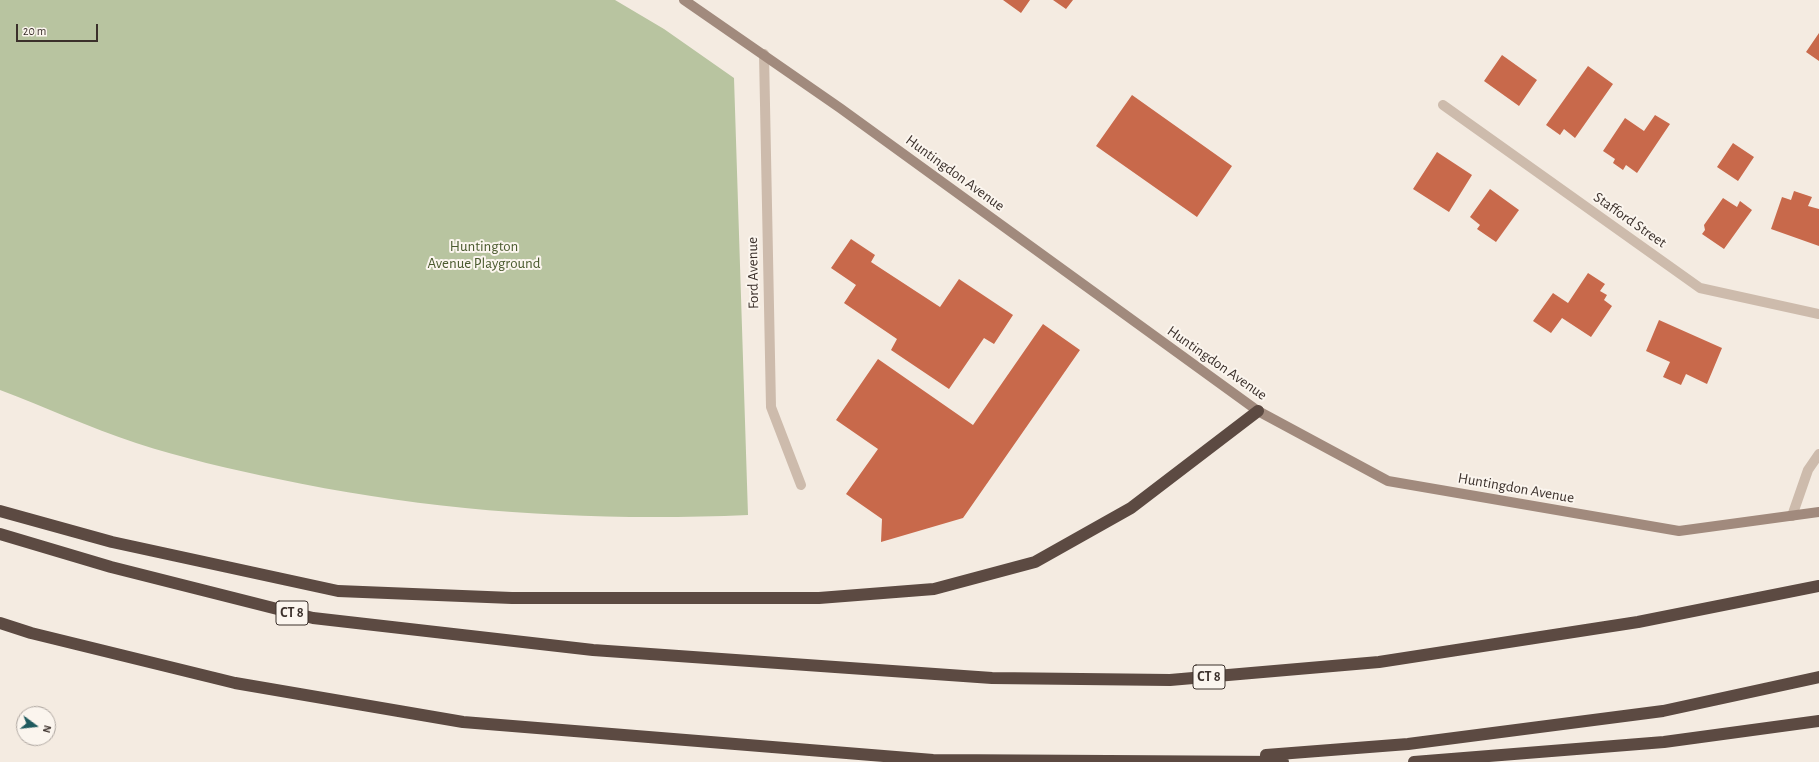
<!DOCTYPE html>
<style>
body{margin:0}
#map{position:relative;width:1819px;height:762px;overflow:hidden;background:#f4ebe1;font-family:"Alegreya Sans",sans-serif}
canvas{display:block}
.north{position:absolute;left:16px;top:706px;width:40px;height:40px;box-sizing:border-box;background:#fbf5ee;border:1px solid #aea6a0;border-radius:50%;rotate:105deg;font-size:11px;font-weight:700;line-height:16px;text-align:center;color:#3b302b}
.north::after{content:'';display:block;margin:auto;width:14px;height:18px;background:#1f5a5e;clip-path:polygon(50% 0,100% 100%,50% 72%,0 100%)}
.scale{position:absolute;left:16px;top:24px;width:82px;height:18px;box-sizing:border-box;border:2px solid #3b302b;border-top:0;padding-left:5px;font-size:12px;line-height:14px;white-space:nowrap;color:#3b302b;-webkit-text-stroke:3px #fbf5ee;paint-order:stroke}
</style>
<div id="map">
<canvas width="1819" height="762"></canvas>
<div class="north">N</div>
<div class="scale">20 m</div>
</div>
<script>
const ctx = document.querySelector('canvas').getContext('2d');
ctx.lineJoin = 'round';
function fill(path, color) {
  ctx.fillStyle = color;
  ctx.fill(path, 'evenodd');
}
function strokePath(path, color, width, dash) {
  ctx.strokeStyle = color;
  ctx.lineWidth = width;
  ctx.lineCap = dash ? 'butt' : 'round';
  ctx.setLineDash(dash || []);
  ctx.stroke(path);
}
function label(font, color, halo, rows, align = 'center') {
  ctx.font = font + ' "Alegreya Sans",sans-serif';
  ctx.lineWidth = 4;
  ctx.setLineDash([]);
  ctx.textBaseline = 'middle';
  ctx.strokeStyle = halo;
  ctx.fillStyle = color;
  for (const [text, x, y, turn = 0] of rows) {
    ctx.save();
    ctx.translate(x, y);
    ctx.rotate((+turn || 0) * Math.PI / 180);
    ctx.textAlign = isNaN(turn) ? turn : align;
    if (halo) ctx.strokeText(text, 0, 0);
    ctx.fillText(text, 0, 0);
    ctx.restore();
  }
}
fill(new Path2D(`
 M0 0H615L664 29 734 78 748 515C590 522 433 512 278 479 230 469 182 458 136 443 90 428 45 407 0 390Z`), '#b8c4a0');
fill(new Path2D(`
 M1003 0H1030L1021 13Z
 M1053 0H1073L1066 9Z
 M1819 33V61L1806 52Z
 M1502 55 1537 80 1519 106 1484 81Z
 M1588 66 1613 84 1575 138 1564 129 1560 135 1546 125Z
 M1132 95 1232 166 1197 217 1096 146Z
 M1655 115 1670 124 1637 173 1626 165 1623 170 1613 163 1615 159 1603 151 1625 118 1644 131Z
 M1733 143 1754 157 1738 181 1717 167Z
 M1437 152 1472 175 1449 212 1413 189Z
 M1490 189 1519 210 1496 242 1477 229 1480 225 1470 217Z
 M1794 191 1812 197 1808 206 1819 209V246L1771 229 1782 197 1791 200Z
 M1723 198 1737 207 1740 201 1752 210 1724 249 1702 234 1705 230 1704 225Z
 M851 239 875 255 871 262 940 307 959 279 1013 315 994 344 984 338 949 389 891 350 897 339 844 303 856 285 831 268Z
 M1588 273 1605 284 1600 291 1607 295 1604 300 1612 306 1591 337 1562 318 1551 333 1533 321 1553 293 1568 303Z
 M1659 320 1722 348 1707 384 1686 374 1681 385 1663 377 1670 362 1646 351Z
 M1043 324 1080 350 963 518 881 542 882 519 846 494 878 449 836 420 878 359 973 425Z`), '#c8694b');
strokePath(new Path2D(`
 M764 54 771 407 801 485
 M1443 105 1700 288 1819 314
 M1792 516 1808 470 1819 454`), '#cdbbac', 10);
strokePath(new Path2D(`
 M684 0 840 108 1258 411 1388 481 1679 531 1819 512`), '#a18a7d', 10);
strokePath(new Path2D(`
 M0 511 112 542 338 591 512 598H819L934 589 1035 562 1131 508 1258 411
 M0 534 111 567 313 618 593 650 992 678 1170 680 1379 662 1638 622 1819 586
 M0 623 31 633 235 683 463 722 933 760 1283 762
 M1266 755 1408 744 1663 711 1819 677
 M1414 762 1664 742 1819 721`), '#5c4a42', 12);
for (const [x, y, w] of [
 [292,613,32],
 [1209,677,32]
]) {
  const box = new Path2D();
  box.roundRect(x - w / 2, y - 12, w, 24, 3);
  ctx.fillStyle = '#fbf5ee';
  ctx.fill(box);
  strokePath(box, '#3b302b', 1);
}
label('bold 14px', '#3b302b', null, [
 ["CT 8",292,613],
 ["CT 8",1209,677]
]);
label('15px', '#3b302b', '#fbf5ee', [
 ["Huntingdon Avenue",955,173,36],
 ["Stafford Street",1630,220,35],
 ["Ford Avenue",753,273,-91],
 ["Huntingdon Avenue",1217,363,35],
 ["Huntingdon Avenue",1516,488,10]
]);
label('15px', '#4a5a2e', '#fbf5ee', [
 ["Huntington",484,246],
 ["Avenue Playground",484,263]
]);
</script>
